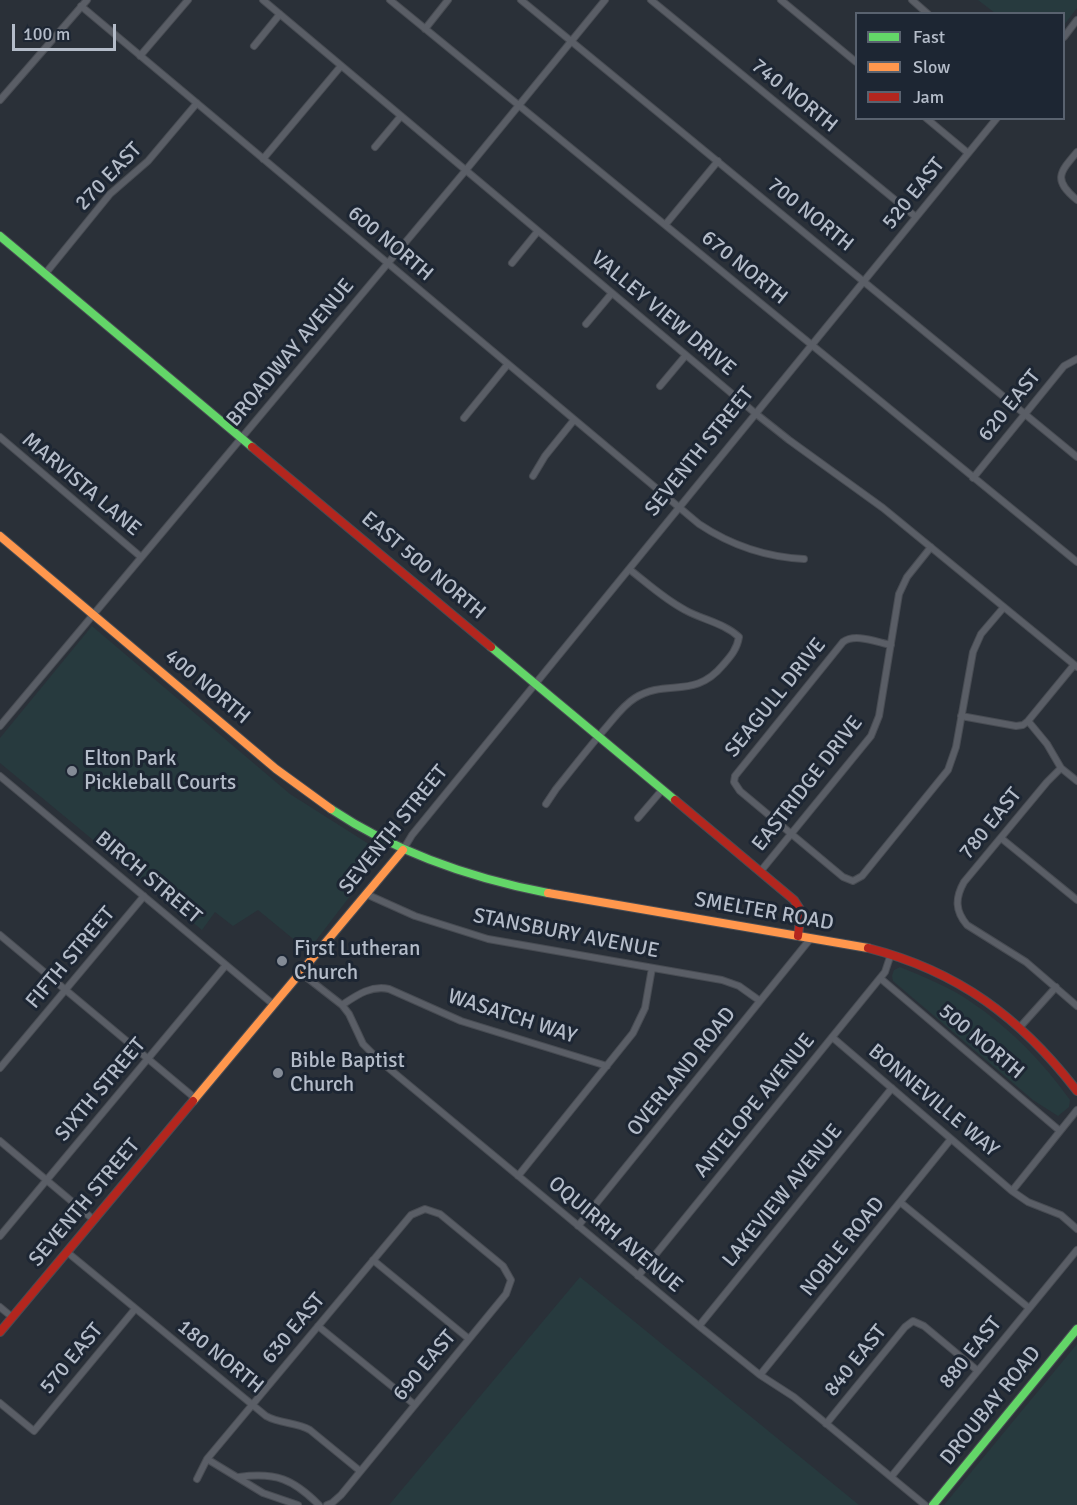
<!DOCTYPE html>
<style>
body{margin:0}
#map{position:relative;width:1077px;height:1505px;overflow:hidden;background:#2a3038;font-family:Signika,sans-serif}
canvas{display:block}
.legend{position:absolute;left:855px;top:12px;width:210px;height:108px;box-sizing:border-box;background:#1d2633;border:2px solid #59626f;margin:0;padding:8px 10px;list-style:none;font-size:18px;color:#b4bcc9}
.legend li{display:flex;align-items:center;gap:12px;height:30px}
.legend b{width:30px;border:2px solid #59626f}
.scale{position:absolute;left:12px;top:24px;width:104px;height:27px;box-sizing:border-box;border:3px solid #b4bcc9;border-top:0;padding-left:8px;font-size:18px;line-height:21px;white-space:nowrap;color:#b4bcc9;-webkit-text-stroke:4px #1d2633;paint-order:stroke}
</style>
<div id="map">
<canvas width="1077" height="1505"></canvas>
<ul class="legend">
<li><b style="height:8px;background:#63d668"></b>Fast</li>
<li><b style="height:8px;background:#ff974d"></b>Slow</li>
<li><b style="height:8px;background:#b3261e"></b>Jam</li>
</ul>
<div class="scale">100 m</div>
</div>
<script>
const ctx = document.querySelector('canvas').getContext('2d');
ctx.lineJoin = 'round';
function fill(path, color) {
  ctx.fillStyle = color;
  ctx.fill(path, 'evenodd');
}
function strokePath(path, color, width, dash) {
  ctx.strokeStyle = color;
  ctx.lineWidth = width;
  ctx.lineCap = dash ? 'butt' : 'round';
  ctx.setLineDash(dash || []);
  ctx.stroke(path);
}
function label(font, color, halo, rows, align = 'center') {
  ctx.font = font + ' Signika,sans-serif';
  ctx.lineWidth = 6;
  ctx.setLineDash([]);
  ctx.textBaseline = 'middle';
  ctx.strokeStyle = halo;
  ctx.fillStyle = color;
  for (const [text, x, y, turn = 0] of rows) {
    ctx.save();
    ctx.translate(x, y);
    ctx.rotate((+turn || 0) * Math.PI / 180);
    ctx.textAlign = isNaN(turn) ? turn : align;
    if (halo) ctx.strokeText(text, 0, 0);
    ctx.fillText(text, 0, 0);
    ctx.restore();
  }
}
fill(new Path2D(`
 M978 0H1077V8L1064 25V14L995 13Z
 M92 626 290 794 383 853 308 951 258 910 233 926 215 912 202 930 0 763V738Z
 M900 967C924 977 950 987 971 1002 1010 1028 1043 1062 1070 1100L1069 1107 1058 1116 1033 1100 893 981 892 976 894 970Z
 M580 1277 859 1505H389Z
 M1077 1344V1505H944Z`), '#273a3e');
const street = new Path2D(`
 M263 0 755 413 789 440 883 508 1077 667
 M390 0 1077 562
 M521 0 1077 457
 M651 0 916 217
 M781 0 856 62
 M912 0 928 14
 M81 6 699 524C732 546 765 557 804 559
 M425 29 448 0
 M1064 37 1077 20
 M254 46 280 14
 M140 56 188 0
 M0 100 87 0
 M926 118 968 153
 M375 147 401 116
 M1077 152C1059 173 1053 180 1077 200
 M263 159 341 66
 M665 225 718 161
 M512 263 538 231
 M45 274 110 194 148 161 197 103
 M586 324 612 293
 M660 386 686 355
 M464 418 508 364
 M0 437 141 557
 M533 476 545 456 574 420
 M973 478 1064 366 1077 359
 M891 645C876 642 855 633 843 642L735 776 734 782 740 791 843 877 853 881 862 876 948 770 956 747 973 652 981 634 1004 607
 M961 716 1016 726 1023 725 1028 721 1074 665
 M1028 721 1047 744 1061 768 1077 781
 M0 726 466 170 605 0
 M1061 768 1047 782 964 882C955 898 955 911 967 925L1026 962 1077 1006
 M0 776 274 1005
 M546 804 556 789C572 769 587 750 603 731 613 720 622 706 635 698 667 678 694 700 723 665 731 656 737 649 739 637 724 623 703 620 685 610 664 599 647 583 629 569
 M638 818 662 790
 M1001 838 1077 900
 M403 850 412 835 997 118
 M760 872 871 736 879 716 899 594 907 577 931 547
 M366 894 415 916 488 939 722 980 739 986 760 1001
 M0 935 196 1099
 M301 973 342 1005 349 1014 363 1044 380 1061 699 1326 760 1375 794 1397 925 1505
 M880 978 1060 1131
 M342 1005C357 995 371 985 389 989L461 1021 607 1066
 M1020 1027 1056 987
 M832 1037 1012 1191 1028 1202 1061 1215 1077 1229
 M0 1068 144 896
 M0 1141 94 1220
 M518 1176 633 1033 645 1008 652 968
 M1012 1191 1077 1110
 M900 1202 1029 1308
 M578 1226 811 938
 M0 1236 226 965
 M67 1252 266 1416C280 1424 297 1422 310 1430L360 1471
 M373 1260 469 1339
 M638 1276 885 972 891 954
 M0 1307 12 1317
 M318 1326 415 1405
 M699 1326 892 1088
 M760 1375 951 1139
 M0 1403 34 1431 135 1309
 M826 1424 905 1327 913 1321 924 1326 978 1371
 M207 1459 263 1493 298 1505
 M239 1477C276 1472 293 1479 319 1505
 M891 1477 1077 1250
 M197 1479 207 1459 411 1215 425 1209 440 1214 503 1266 511 1280 506 1294 341 1495 332 1503 327 1505`);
const fast = new Path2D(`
 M0 236 252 447
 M491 647 675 800
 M331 809C397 853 470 878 548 893
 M933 1505 1077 1329`);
const slow = new Path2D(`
 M0 536 276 769 331 809
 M548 893 868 948
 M193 1101 403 850`);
const jam = new Path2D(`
 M252 447 491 647
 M675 800 794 900 801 911 798 936
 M868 948C958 971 1021 1018 1077 1091
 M0 1332 193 1101`);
strokePath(street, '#484c53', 8);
strokePath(fast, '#484c53', 10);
strokePath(slow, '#484c53', 10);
strokePath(jam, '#484c53', 10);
strokePath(street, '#5a5e66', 6);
strokePath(fast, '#63d668', 8);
strokePath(slow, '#ff974d', 8);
strokePath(jam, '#b3261e', 8);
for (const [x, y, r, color] of [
 [72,771,6,"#848b96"],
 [282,961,6,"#848b96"],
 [278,1073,6,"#848b96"]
]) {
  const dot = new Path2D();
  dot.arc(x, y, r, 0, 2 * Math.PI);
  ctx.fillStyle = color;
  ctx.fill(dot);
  strokePath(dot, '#1d2633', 2);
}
label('21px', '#b4bcc9', '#1d2633', [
 ["740 NORTH",794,96,39],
 ["270 EAST",109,177,-46],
 ["520 EAST",914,194,-51],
 ["700 NORTH",810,215,39],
 ["600 NORTH",390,244,40],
 ["670 NORTH",744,268,39],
 ["VALLEY VIEW DRIVE",663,314,40],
 ["BROADWAY AVENUE",291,353,-50],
 ["620 EAST",1010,406,-51],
 ["SEVENTH STREET",700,452,-51],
 ["MARVISTA LANE",81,485,40],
 ["EAST 500 NORTH",423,566,40],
 ["400 NORTH",207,687,40],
 ["SEAGULL DRIVE",776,698,-51],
 ["EASTRIDGE DRIVE",808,784,-52],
 ["780 EAST",991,824,-51],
 ["SEVENTH STREET",394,830,-51],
 ["BIRCH STREET",148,878,40],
 ["SMELTER ROAD",764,912,10],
 ["STANSBURY AVENUE",566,934,11],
 ["FIFTH STREET",71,958,-50],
 ["WASATCH WAY",512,1017,18],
 ["500 NORTH",981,1042,40],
 ["OVERLAND ROAD",682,1072,-51],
 ["SIXTH STREET",101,1090,-50],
 ["BONNEVILLE WAY",933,1101,40],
 ["ANTELOPE AVENUE",755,1106,-51],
 ["LAKEVIEW AVENUE",783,1196,-51],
 ["SEVENTH STREET",85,1203,-50],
 ["OQUIRRH AVENUE",615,1235,40],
 ["NOBLE ROAD",843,1247,-51],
 ["630 EAST",294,1329,-50],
 ["880 EAST",971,1353,-51],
 ["180 NORTH",220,1357,39],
 ["570 EAST",72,1359,-50],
 ["840 EAST",856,1361,-51],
 ["690 EAST",425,1366,-50],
 ["DROUBAY ROAD",991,1406,-51]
]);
label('21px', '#b4bcc9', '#1d2633', [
 ["Elton Park",84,759],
 ["Pickleball Courts",84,783],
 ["First Lutheran",294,949],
 ["Church",294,973],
 ["Bible Baptist",290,1061],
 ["Church",290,1085]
], 'left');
</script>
